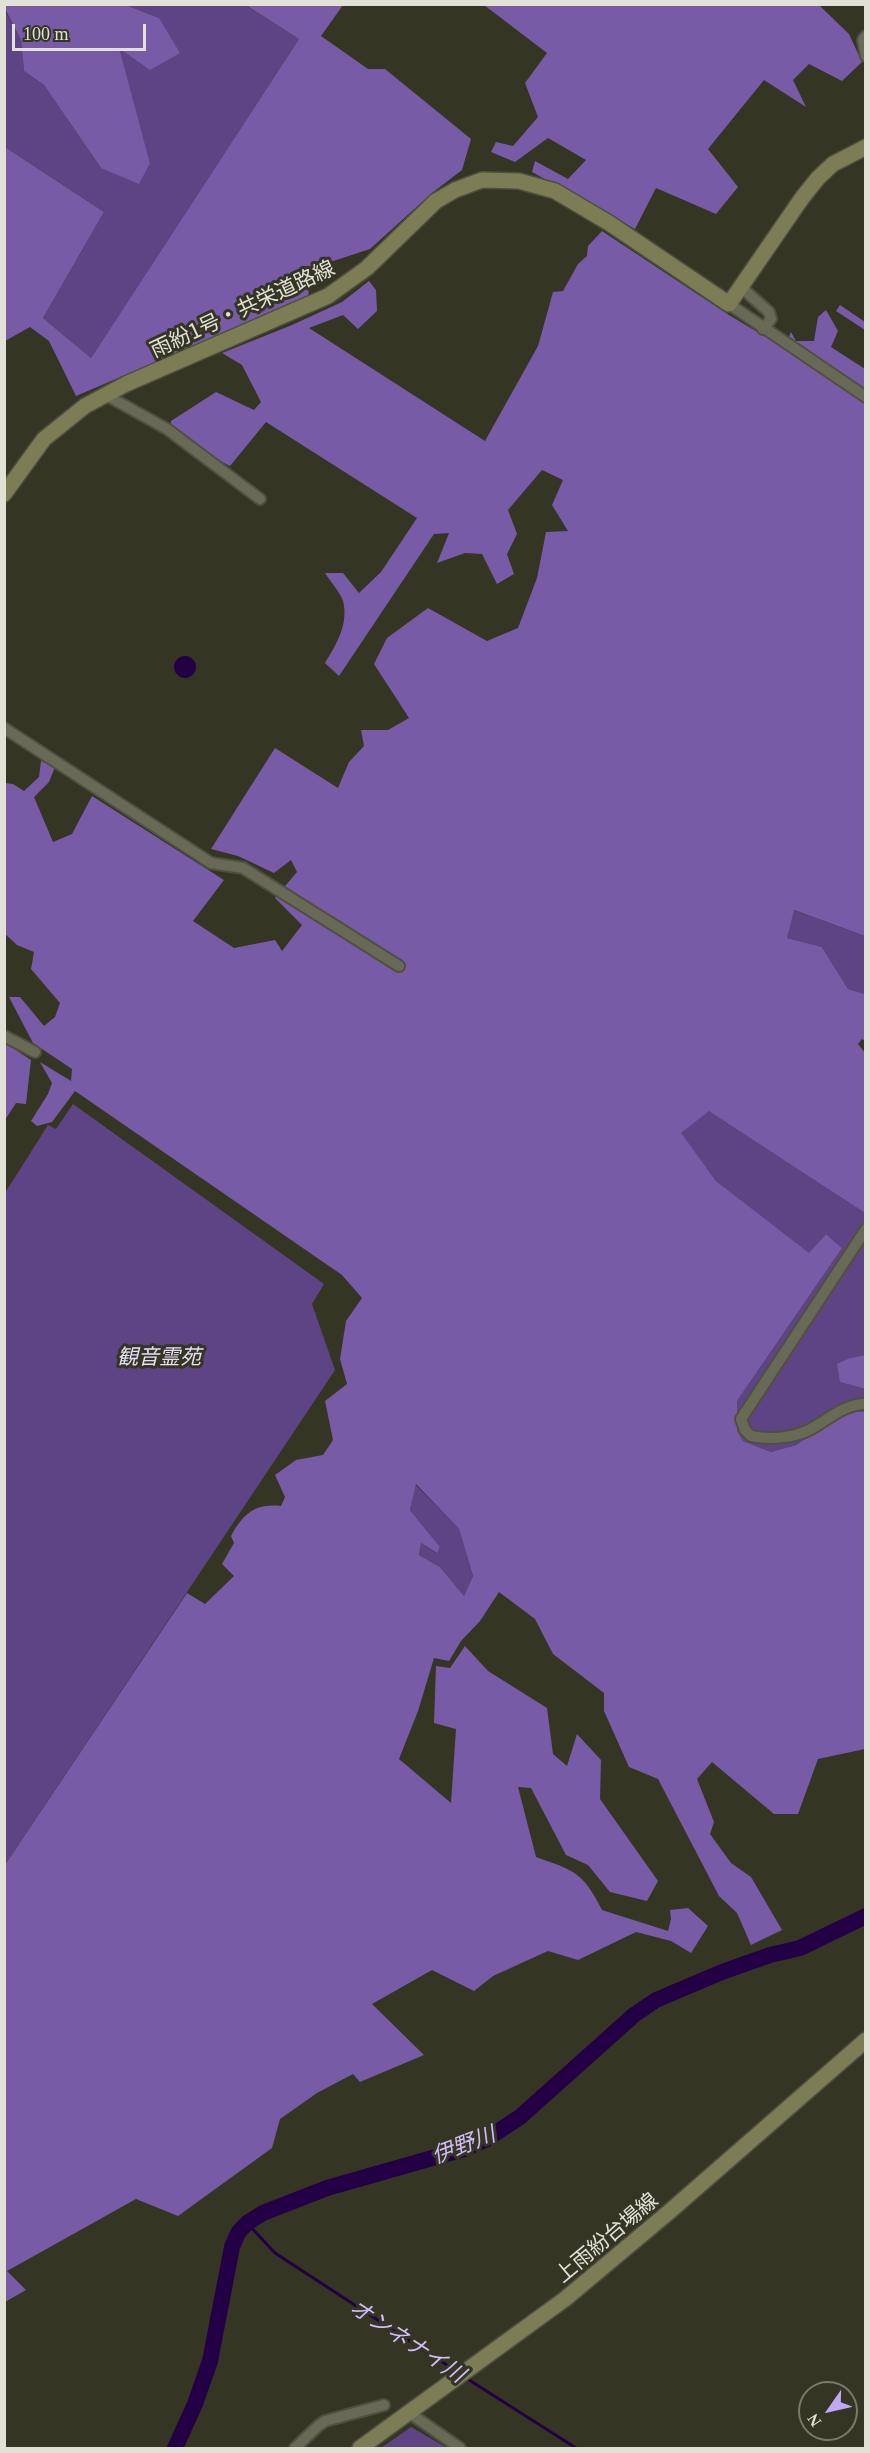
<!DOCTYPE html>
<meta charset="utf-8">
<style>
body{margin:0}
#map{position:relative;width:870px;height:2453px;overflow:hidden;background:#353523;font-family:Georgia,serif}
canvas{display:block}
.frame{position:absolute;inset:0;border:6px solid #e1e1d6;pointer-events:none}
.north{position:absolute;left:798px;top:2381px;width:60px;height:60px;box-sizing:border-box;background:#353523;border:2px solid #7a7a6b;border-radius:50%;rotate:236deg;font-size:16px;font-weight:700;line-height:24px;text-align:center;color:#e1e1d6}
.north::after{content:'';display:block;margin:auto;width:21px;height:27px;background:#c1a8f3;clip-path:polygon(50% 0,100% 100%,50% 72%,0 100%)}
.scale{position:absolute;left:12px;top:24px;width:134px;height:27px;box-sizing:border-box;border:3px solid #e1e1d6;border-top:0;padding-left:8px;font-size:18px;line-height:21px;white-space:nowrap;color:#e1e1d6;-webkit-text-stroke:4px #353523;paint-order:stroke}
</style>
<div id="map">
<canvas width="870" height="2453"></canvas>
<div class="frame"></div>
<div class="north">N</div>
<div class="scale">100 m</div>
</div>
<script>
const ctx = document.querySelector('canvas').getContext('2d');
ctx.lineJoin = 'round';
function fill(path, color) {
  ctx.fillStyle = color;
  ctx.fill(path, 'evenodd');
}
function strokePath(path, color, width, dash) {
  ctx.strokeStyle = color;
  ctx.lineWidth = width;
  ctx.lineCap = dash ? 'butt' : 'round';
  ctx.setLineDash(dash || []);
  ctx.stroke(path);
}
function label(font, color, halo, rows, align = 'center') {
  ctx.font = font + ' Georgia,"Noto Sans JP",serif';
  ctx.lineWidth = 6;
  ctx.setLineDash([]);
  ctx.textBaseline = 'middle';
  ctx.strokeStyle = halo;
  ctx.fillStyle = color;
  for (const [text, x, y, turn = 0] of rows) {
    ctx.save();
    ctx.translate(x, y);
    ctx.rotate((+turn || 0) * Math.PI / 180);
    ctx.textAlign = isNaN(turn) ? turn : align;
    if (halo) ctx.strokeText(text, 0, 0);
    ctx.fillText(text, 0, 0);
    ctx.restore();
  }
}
fill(new Path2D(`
 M126 5H246L299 39 91 358 43 318 104 212 5 147 4 9 21 40 24 71 44 85 101 168 150 163 118 47 159 18Z
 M793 910 865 936V994L848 989 822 947 787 938Z
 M73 1104 324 1284 312 1304 335 1370 5 1865V1193L48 1125 56 1129Z
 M709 1110 865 1213V1355L850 1358 840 1382 865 1389V1412L846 1410 796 1445 771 1452 743 1441 737 1430V1401L842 1248 826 1234 809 1254 716 1181 680 1133Z
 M415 1484 459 1529 473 1576 464 1596 440 1567 419 1555 421 1543 436 1553 440 1547 410 1510Z
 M411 2427 447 2448H381Z`), '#5d4485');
fill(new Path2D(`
 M4 5H126L159 18 180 53 150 70 119 48 150 163 139 184 101 168 44 85 24 71 21 40 5 9Z
 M246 5H343L321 36 368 69H385L471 139 462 170 432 193 370 249 312 268 308 297 76 396 49 341 30 327 5 341V147L104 212 43 318 91 358 299 39Z
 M484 5H819L849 34 862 62 842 81 809 64 793 80 806 107 764 80 708 149 738 187 716 214 656 188 635 229 532 172 535 161 568 179 586 160 548 138 515 162 491 152 496 142 513 146 538 117 525 83 547 53Z
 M602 231 729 315 784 348 791 332 796 341H814L818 317 826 310 838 331 831 347 865 369V936L794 910 787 938 822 947 848 989 865 994V1041L862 1039 858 1044 866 1054 865 1213 709 1111 681 1133 716 1181 809 1253 826 1234 842 1248 737 1401V1430L743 1441 771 1452 796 1445 846 1410 865 1412V1749L818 1759 798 1814H774L712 1762 697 1779 714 1822 710 1834 731 1863 751 1877 782 1930 751 1945 737 1913 719 1896 658 1779 629 1767 604 1711V1693L553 1654 535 1619 499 1592 480 1621 461 1641 449 1661 434 1658 418 1711 399 1759 451 1803 456 1729 434 1723 436 1666 450 1668 465 1646 488 1671 547 1708 553 1754 567 1766 577 1734 601 1760 600 1799 658 1881 647 1901 610 1892 588 1865 566 1855 531 1788 518 1787 536 1857C575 1871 583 1872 602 1910L668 1931 671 1919 670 1910 688 1908 708 1926 691 1953 671 1941 636 1932 578 1960 548 1951 493 1976 474 1991 432 1970 372 2004 424 2055 360 2082 353 2074 317 2093 280 2119 272 2148 178 2216 136 2199 7 2271 26 2290 5 2302V1865L187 1593 205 1604 234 1576 222 1564 234 1543 231 1536C243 1514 255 1503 281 1506L285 1497 275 1475 296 1460 323 1455 333 1440 325 1401 347 1384 340 1359 346 1321 362 1298 342 1275 75 1091 52 1122 37 1126 31 1121 48 1094 52 1083 40 1062 71 1081 72 1069 33 1043 9 997H20L44 1026 55 1017 60 1003 31 969 34 952 17 945 5 934 4 783 13 784 24 791 39 777 41 761 55 767 49 782 34 797 53 842 72 834 92 796 224 880 193 921 234 948 275 940 282 951 302 925 275 898 297 872 291 860 274 873 238 856 211 849 275 748 338 788 349 762 364 746 361 730H388L409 718 374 664 387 638 428 608 487 641 518 628 537 578 546 532 568 531 552 505 563 480 542 470 508 510 517 534 507 554 514 574 497 584 482 554 465 553 437 563 449 533 434 534 339 676 325 663C336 645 349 624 343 601 340 592 330 581 325 573H343L359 593 381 572 417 518 266 422 230 466 171 436V421L216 392 254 410 261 402 242 365 222 353 292 325 342 302 369 281 376 290 377 311 358 329 343 315 309 328 485 441 538 346 553 292 563 291 578 264 587 256 588 246ZM416 1484 459 1529 473 1576 464 1596 440 1567 419 1555 421 1543 437 1553 440 1547 410 1510Z
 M840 305 865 322V330L836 311Z
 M5 1043 31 1060 26 1104 16 1103 5 1120Z
 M865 1355V1389L840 1382 837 1364 850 1358Z`), '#775ba6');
fill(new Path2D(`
 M174 667a11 11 0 1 1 22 0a11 11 0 1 1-22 0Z`), '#230045');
strokePath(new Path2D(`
 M247 2223 275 2253 456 2371
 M466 2378 576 2448`), '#230045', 3);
strokePath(new Path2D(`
 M175 2448 195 2404 210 2361 232 2247 238 2233 247 2223 263 2213 327 2188 464 2149 485 2140 520 2117 634 2015 656 2000 722 1972 770 1955 800 1948 866 1916`), '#230045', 16);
const street = new Path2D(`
 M866 36 863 40 866 56
 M741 287 769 312 771 319 763 329
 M729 304 866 397
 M104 394 167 429 260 499
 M4 728 211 863 243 868 399 966
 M4 1036 35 1052
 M866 1229 741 1419 745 1430 751 1436C769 1440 794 1438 811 1429 829 1419 844 1404 866 1404
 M408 2412 460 2448
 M295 2448 318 2426 325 2421 384 2405`);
const secondary = new Path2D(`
 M4 494 44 439 85 406 126 384 328 296 367 268 436 201 455 190 482 180 519 181 555 191 609 223 729 304 802 198 818 178 833 164 866 147
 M360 2448 565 2299 669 2212 866 2040`);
strokePath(street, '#505040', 14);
strokePath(secondary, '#505040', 18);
strokePath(street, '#696a56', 10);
strokePath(secondary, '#7c7d55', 15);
label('21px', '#e1e1d6', '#353523', [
 ["雨紛1号・共栄道路線",242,308,-25],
 ["上雨紛台場線",606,2237,-40]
]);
label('italic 21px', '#e4ddf3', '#353523', [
 ["観音霊苑",159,1356]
]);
label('italic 22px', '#d0bcfa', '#353523', [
 ["伊野川",463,2144,-21],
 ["オンネナイ川",408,2340,33]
]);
</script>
